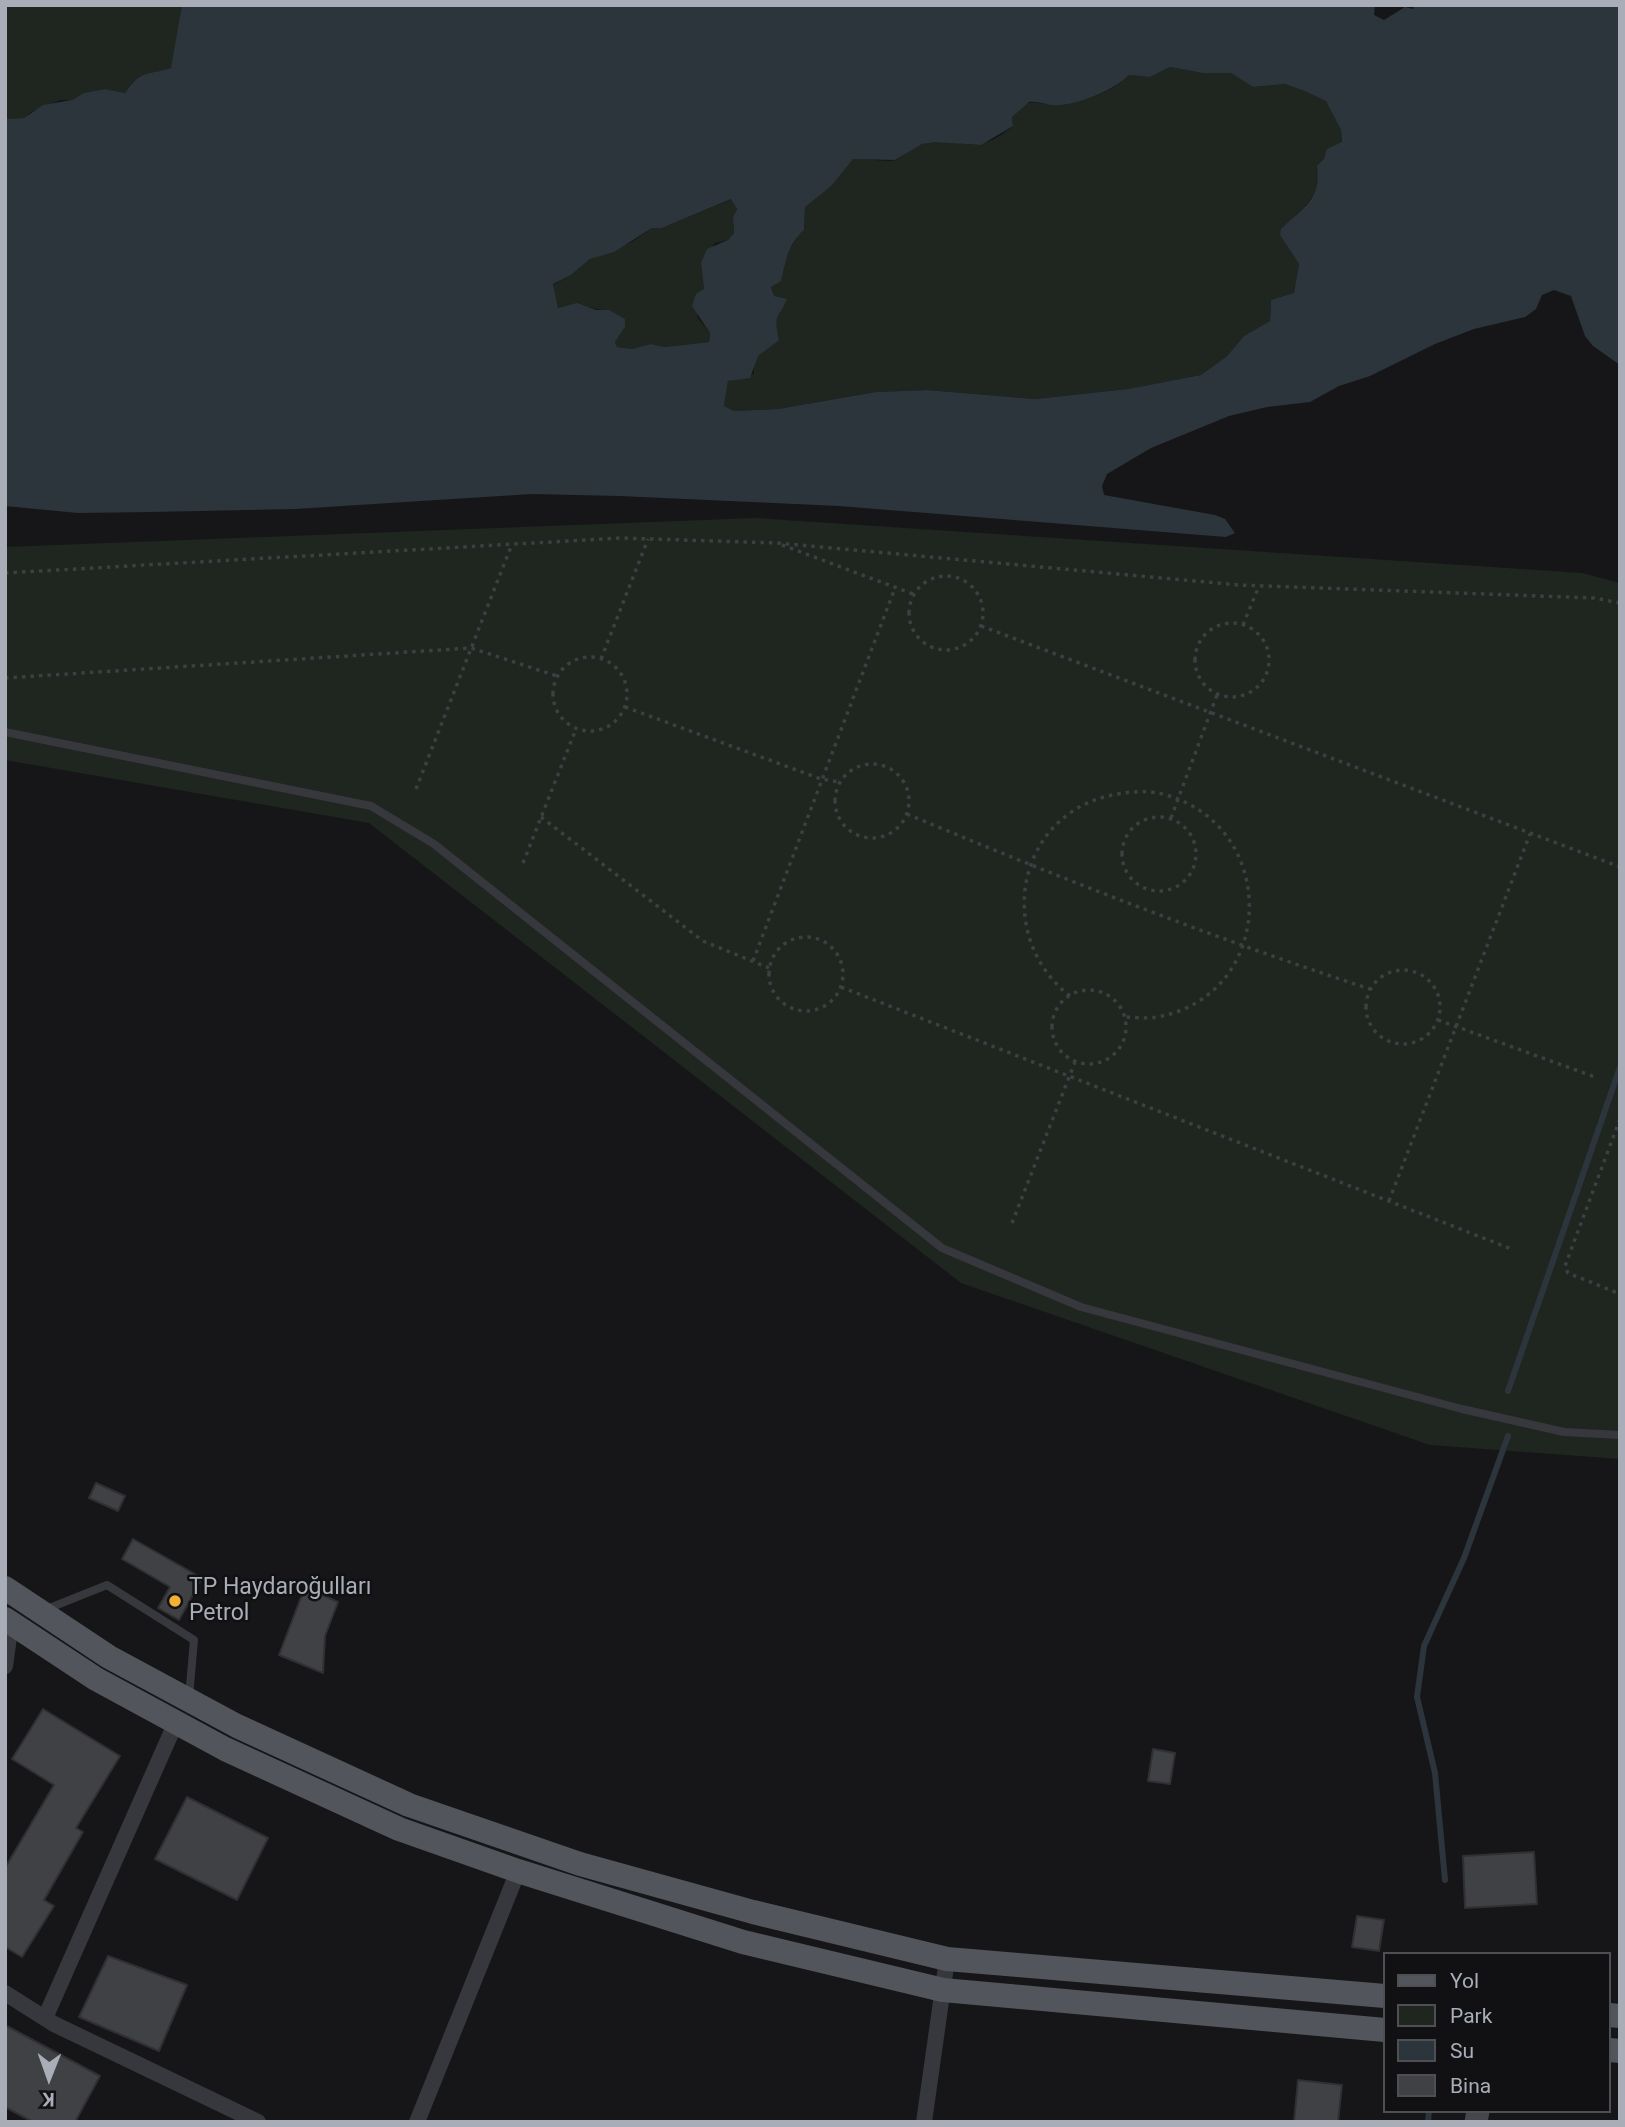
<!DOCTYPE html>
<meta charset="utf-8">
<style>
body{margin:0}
#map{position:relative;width:1625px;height:2127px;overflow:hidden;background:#161618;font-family:Roboto,sans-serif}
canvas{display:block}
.frame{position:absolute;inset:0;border:7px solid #a8adb8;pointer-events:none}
.legend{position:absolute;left:1383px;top:1952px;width:228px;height:161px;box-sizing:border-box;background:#111113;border:2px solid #4d4f55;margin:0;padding:9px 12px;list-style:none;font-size:21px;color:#a8adb8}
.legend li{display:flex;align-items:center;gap:14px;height:35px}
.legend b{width:35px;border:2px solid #4d4f55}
.north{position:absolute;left:14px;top:2043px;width:70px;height:70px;-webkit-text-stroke:5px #111113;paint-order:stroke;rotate:181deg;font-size:19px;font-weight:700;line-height:28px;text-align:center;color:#a8adb8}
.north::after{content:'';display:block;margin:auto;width:24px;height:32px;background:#a8adb8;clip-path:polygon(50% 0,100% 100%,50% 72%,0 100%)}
</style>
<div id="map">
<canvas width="1625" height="2127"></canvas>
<div class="frame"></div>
<ul class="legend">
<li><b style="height:9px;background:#53555c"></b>Yol</li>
<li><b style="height:19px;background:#1e261f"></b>Park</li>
<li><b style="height:19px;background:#2c353c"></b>Su</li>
<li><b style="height:19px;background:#404145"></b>Bina</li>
</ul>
<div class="north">K</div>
</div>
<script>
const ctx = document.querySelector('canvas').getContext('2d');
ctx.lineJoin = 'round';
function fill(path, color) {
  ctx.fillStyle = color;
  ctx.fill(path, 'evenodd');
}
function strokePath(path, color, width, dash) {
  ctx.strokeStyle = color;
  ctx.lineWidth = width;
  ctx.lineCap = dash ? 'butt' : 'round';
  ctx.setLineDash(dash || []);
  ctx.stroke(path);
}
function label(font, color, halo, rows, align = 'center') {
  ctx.font = font + ' Roboto,sans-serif';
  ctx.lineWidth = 5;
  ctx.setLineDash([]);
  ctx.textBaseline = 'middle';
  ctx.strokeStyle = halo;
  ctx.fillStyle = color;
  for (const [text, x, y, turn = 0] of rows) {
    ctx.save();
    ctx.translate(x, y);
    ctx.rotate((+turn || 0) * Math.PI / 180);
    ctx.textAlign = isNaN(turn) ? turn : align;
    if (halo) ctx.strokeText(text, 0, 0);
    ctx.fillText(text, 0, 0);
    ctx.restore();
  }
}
fill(new Path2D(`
 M5 5H182L172 68C147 76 141 68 125 93L105 89 85 93 72 100H60L31 112 24 118 5 119Z
 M1170 67 1202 73H1231L1253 87 1285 84 1307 92 1326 100 1341 130 1342 142 1318 166C1322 204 1296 207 1280 235L1299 264 1294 294 1271 300 1270 321 1244 336 1227 356 1201 375 1129 389 1035 399 927 390 876 392 778 409 734 411 724 406 728 381 754 374V363L778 310 785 305 774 296 771 286C787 268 786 247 804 230L805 207 853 159C864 158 888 163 896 160 905 155 914 146 925 143 961 135 974 160 1013 126L1012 117C1028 95 1033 105 1054 104 1081 103 1110 94 1129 75L1150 77Z
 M732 199 737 209 733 217 734 233 728 240 715 243 701 263 704 289 697 317 710 333 709 342 665 347 651 344 632 349 617 347 615 342 625 327 609 310C586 310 581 300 558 308L553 285 571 275 590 259 632 242 652 228H662Z
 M755 518 1582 573 1620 583V1459L1430 1445 961 1283 369 823 5 760V547Z`), '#1e261f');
fill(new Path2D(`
 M182 5H1375L1374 15 1384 20 1405 7 1413 9 1415 5H1620V365L1593 346 1585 336 1571 296 1554 290 1542 295 1536 309 1525 317 1474 329 1435 344 1370 376 1339 386 1310 402 1267 407 1229 416 1151 448 1107 474 1102 486 1104 495 1215 515 1225 519 1235 533 1226 537 839 506 620 496 532 494 295 509 151 512 78 513 5 506V119L24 118 43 105 72 100 84 93 105 89 125 93C142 68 147 76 171 68ZM1170 67 1202 73H1231L1253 87 1285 84 1307 92 1326 101 1341 130 1342 142 1327 149 1324 159 1317 166C1322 200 1302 208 1281 229L1280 235 1299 264 1294 293 1271 300 1270 321 1244 336 1227 356 1201 375 1128 389 1035 399 927 390 876 392 778 409 734 411 724 406 728 381 750 378 758 356 779 340C773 311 778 321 787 299L774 296 771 287 781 281C786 260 788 245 804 230L805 207 831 186 853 159 895 160 922 144 935 142 981 145 1013 126 1012 117 1029 102C1038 101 1043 104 1051 105 1074 107 1113 91 1129 75L1150 77ZM731 199 737 209 733 217 734 233 728 240 707 249 701 263 704 289 696 294 692 306 710 333 709 342 665 347 651 344 632 349 617 347 615 342 625 327V319L609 310H596L577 303 558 308 553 284 571 275 590 259 614 252 652 228H662Z`), '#2c353c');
strokePath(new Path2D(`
 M1508 1391 1620 1067
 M1445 1880 1435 1773 1417 1697 1424 1646 1464 1558 1508 1436
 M1428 2122 1429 2111`), '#2c353c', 6);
const building = new Path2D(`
 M96 1483 125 1496 118 1511 89 1498Z
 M133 1539 202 1578 179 1620 158 1608 170 1587 122 1559Z
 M305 1587 338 1602 325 1636 323 1673 279 1655Z
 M43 1709 120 1756 76 1828 83 1832 44 1900 54 1906 22 1957 5 1947V1868L54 1785 12 1759Z
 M1153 1749 1175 1753 1170 1784 1148 1781Z
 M187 1797 268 1838 237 1900 155 1859Z
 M1534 1852 1537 1904 1465 1908 1463 1856Z
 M1357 1916 1384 1920 1379 1951 1352 1947Z
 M108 1956 187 1985 159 2051 79 2017Z
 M5 2025 100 2076 75 2122H33L5 2107Z
 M1298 2080 1342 2085 1338 2122H1294Z`);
fill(building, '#404145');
strokePath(building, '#303034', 2);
strokePath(new Path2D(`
 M782 545 913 594
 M5 573 621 538 777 543 1239 585 1594 598 1620 603
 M909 613a37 37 0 1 1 74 0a37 37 0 1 1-74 0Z
 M1195 660a37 37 0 1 1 74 0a37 37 0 1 1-74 0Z
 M1243 625 1259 586
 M981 626 1620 867
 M553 694a37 37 0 1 1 74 0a37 37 0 1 1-74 0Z
 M601 659 648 539
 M5 678 471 648 557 676
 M625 707 821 779 840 782
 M835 801a37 37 0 1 1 74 0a37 37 0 1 1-74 0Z
 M416 789 512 544
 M907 814C1060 878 1213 938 1370 989
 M541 817 703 941 769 968
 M1122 854a37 37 0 1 1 74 0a37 37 0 1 1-74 0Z
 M1171 818 1217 695
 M523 863 576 729
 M769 974a37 37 0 1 1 74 0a37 37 0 1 1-74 0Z
 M753 961 895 588
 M1366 1007a37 37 0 1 1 74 0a37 37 0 1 1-74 0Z
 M841 987 1514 1250
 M1052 1027a37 37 0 1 1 74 0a37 37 0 1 1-74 0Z
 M1070 996C996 939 1014 819 1108 796 1126 792 1147 789 1166 795 1281 828 1276 996 1157 1017 1147 1019 1135 1017 1125 1017
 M1438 1020 1595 1077
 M1620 1119 1565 1266 1568 1273 1620 1294
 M1389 1201 1530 834
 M1012 1223 1075 1062`), '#3d3f44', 3.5, [3.5, 5]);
strokePath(new Path2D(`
 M5 732 371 806 434 844 942 1248 1081 1307 1462 1409 1564 1432 1620 1435
 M47 1609 107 1585 194 1640 189 1697`), '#37383d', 8);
strokePath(new Path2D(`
 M5 1666 11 1623
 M5 1993 54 2024 258 2122
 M45 2018 176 1722
 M417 2122 518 1871
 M924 2122 947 1959`), '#37383d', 16);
strokePath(new Path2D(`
 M1476 2122 1478 2111`), '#45474d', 23);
strokePath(new Path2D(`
 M5 1588 109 1657 237 1726 409 1805 580 1864 753 1912 947 1959 1385 1996
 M5 1619 96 1679 225 1749 399 1829 518 1871 743 1942 943 1990 1385 2030
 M1609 2015 1620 2016
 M1609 2050 1620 2051`), '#53555c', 24);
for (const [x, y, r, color] of [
 [175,1601,7,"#f2b134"]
]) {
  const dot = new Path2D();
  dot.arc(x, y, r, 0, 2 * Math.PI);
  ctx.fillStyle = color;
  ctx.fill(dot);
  strokePath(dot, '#111113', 2.5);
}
label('23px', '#a8adb8', '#111113', [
 ["TP Haydaroğulları",189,1588],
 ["Petrol",189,1614]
], 'left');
</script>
